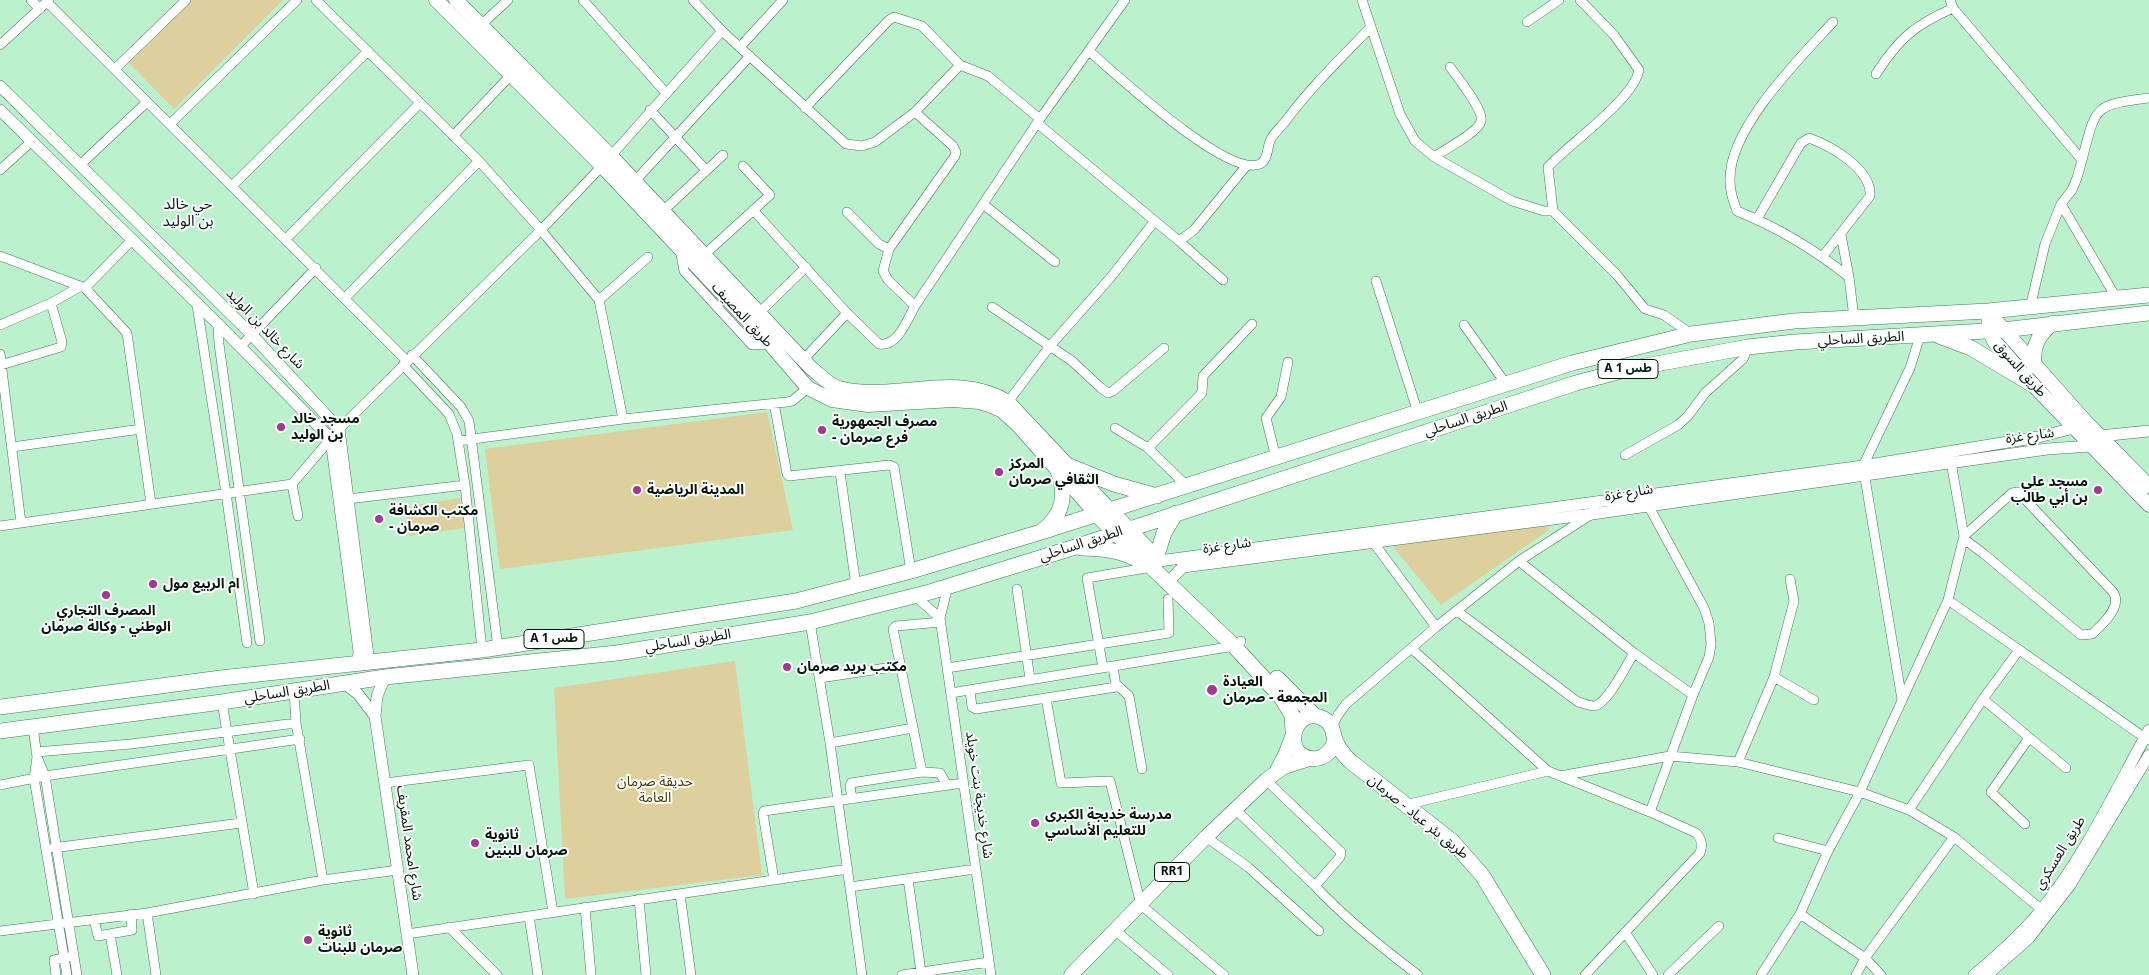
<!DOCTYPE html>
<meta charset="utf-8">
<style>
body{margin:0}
canvas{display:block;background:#bbf1cd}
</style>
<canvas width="2149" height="975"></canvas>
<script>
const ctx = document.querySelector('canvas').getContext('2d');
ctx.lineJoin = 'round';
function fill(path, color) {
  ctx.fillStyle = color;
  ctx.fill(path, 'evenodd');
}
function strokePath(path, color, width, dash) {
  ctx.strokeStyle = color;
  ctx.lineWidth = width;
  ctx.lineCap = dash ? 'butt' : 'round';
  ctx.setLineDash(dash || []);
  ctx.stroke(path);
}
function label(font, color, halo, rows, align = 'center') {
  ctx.font = font + ' "Noto Sans","Noto Sans Arabic",sans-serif';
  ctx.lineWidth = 4;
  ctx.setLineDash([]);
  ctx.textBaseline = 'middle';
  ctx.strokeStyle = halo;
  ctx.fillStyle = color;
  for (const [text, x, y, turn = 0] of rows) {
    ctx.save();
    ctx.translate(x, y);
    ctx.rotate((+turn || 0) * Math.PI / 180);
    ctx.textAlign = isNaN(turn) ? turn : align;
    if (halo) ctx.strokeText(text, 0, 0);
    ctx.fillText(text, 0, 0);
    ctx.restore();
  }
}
fill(new Path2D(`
 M192 0H283L174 109 129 63Z
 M767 412 793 530 500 569 485 449Z
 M460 498 464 528 409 536 405 507Z
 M1546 522 1549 530 1441 605 1390 543Z
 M735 661 762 875 565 899 554 688Z`), '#ddd09d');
const minor = new Path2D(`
 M31 0 40 9
 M316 0 479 161 541 230 599 300 623 419
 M583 0 666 93
 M693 0 722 31 846 144 862 146 875 142 915 112 960 65 988 76 1040 119
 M1362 0 1400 114 1415 141 1434 157 1512 201 1544 211H1553L1617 275 1645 309 1664 315 1691 334
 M1950 0 1953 8 2082 160 2077 178 2072 190 2061 204 2045 244 2030 308
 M47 2 407 361
 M1527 22 1559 0
 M1833 22C1800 58 1728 129 1730 181 1730 191 1733 201 1737 211 1777 227 1815 250 1849 277
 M481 25 508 0
 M0 45 49 0
 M740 47 783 0
 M1089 51C1115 73 1228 179 1260 164 1268 160 1267 149 1270 141 1273 134 1280 128 1284 123 1310 88 1341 58 1371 27
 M115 69 186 0
 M1876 74C1899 38 1915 25 1953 8
 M805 108 889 20 894 17 922 26 960 65
 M650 110 706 170
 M1037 123 1179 241 1194 230 1247 165
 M170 124 297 0
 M453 136 510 76
 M1434 157C1444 150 1479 132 1481 121 1484 110 1457 77 1450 67
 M2082 160C2096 107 2092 105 2149 98
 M80 165 147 102
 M0 170 32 141
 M635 181 750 56
 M232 186 368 51
 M983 204 1055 262
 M2061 204 2117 299
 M753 210 847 313 879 344C898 347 907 320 915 306L1037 123 1125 0
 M663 211 723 155
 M1553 211 1548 167C1570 143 1634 99 1639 70L1614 35 1580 0
 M847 212 879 244 889 249
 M1757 219 1801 143 1809 138C1831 146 1872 169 1870 196L1823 256
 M1841 235 1849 277 1854 318
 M286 239 420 103
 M1179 241 1223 280
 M680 249 684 271 752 345 770 344
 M704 255 770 195 743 166
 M0 256 85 288 127 333 151 504
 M1376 281 1418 413
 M85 288 133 239
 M345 298 479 161
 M599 300 648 257
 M197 305 226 493 247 643
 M915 306 888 280 883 271 889 249 955 156 956 152 953 146 915 112
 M992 307 1072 361 1101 388 1108 393 1113 391 1164 348
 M759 313 806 267
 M218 324 219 344 260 641
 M0 325 51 303 81 286
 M1464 325 1506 384
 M240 347 316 268
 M0 354 21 523
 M412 355 461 407 469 421 498 648
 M803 360 847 313
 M1 365 61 347 62 342 51 303
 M403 365 449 414 457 434 465 485 482 650
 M1008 402 1050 346 1111 277 1154 222
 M774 403 787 474 789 476 889 465 894 467 911 571
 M1115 428 1148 448 1188 487
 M458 441 623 419 787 402 792 401 808 388
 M12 447 141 429
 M1148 448 1202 393 1203 376 1252 324
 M1625 455 1678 425 1688 416 1705 393 1743 359 1748 347
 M1276 458 1266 418 1281 397 1288 362
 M840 472 856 586
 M292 484 298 516
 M348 499 465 485
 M1648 505 1704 608 1709 623 1711 644 1709 657 1693 695 1650 812
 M0 526 292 484 339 429 541 230 602 166 722 31
 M1964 539 1984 554 2081 635 2092 634C2102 625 2123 606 2113 592L2018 492 2012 493 1964 536
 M1373 542 1436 627
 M1519 561 1634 653 1693 695
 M948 586 940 618 991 975
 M1017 589 1030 679
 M915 596 940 618
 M1948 600 2148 740
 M1457 611 1578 702C1583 703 1589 706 1594 706 1608 704 1626 665 1634 653
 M810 622 830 743 862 975
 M1411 648 1548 771 1650 812 1696 833C1702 839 1703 845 1700 853L1585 975
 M947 668 1169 633 1168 599
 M1103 668 1087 578 1152 567
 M1774 677 1814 700
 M820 678 899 666
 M1117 685 1129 696 1142 769
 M970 690 972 707 976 709 1116 687 1113 666
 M294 691 296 723 323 880
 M951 693 1234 646 1241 641
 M1046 698 1061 783 1110 781 1141 905 1224 975
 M1983 699 2066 768
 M1902 700 1863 466 1910 368 1920 336
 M222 702 254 894
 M33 727 37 757 45 776 77 975
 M1332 727 1338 715 1346 704 1436 627 1519 561 1592 514 1597 501
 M830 743 913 728
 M36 752 131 744 296 723
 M37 757 34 778 67 975
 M1738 762 1774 677 1794 601 1790 579
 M922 772 893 629 896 626 941 622
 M1560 776 1670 756 1738 762 1860 792 1909 810 1954 837 2042 910
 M385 783 529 765 553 912
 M0 785 45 776 300 739
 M852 799 850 786 851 783 922 772 940 773 947 785
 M1405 805 1548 771
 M1235 809 1315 886 1340 857 1341 852 1266 780
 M1909 810 1983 699 2019 650
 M2025 824 1991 792 2029 738
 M1206 837 1248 867 1319 931
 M1778 838 1828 851
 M53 848 241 823
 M908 879 921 972
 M774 880 763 814 764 811 963 783
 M1315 886C1346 919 1382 948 1418 975
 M850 887 975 869
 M680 894 691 975
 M639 899 646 975
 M585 907 591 975
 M147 913 156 975
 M1800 914 1865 958 1881 975
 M529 916 538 975
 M94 919 98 936 132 930 131 914
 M449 927 497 975
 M0 931 147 913 323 880 398 870
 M1116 931 1168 975
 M1625 932 1653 975
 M110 934 117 975
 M407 934 848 869
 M56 975 54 960 68 957
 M902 975 989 962
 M1668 975 1719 926
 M1761 975 1800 914 1828 851 1860 792 1948 600 1964 536 1951 462
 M1856 975 1865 958 1954 837`);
const tertiary = new Path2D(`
 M0 86 252 335 339 429 369 663
 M0 110 218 324 331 439 359 651 358 664
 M2100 436 2149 431
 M1159 561 1863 466 2038 437 2074 428
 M1174 576 1183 567 1592 514 2047 449 2091 446
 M385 677 377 696 375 716 413 975
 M344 683 358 694 375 716
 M1974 975C1998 955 2022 934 2042 909 2085 856 2116 789 2149 730
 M1987 975 2029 938 2070 885 2149 755`);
const primary = new Path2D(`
 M436 0 602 166 770 344 808 388 832 400 868 405 953 400 979 402 989 405 1001 410 1017 424 1097 515
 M456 0 610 155 811 368C819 374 830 386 839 388 894 403 957 369 1008 402L1111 511
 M1988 311 1989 330 1994 341 2033 385 2149 505
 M1998 323 2085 421 2149 486
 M1276 772 1285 755 1292 737
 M1071 975 1206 837 1266 780 1284 767 1309 759`);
const trunk = new Path2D(`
 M1939 336 1971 348 2033 385
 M2034 366C2032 347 2038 334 2053 323
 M1069 466 1114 484 1157 496
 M1111 511 1158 560
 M1097 515 1234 646 1281 697 1292 715 1293 730
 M1042 531C1063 515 1067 496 1058 471
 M1081 548C1100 548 1121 550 1138 560
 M1156 558 1164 533 1176 513
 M1277 678 1315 716
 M0 707 221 678 482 650 796 601 911 571 1041 532 1572 363 1691 334 1794 321 1988 311 2149 295
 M0 731 222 702 385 677 617 653 810 622 930 592 1072 548 1576 383 1629 369 1748 347 1795 342 2003 330 2149 313
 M1335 740C1330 759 1311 765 1297 751 1286 733 1303 707 1324 719 1334 725 1332 733 1336 742 1339 749 1344 755 1350 761L1452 841 1482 875 1543 975`);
strokePath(minor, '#457757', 10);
strokePath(tertiary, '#457757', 12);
strokePath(primary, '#457757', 15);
strokePath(trunk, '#457757', 16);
strokePath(minor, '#fff', 9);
strokePath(tertiary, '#fff', 11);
strokePath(primary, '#fff', 14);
strokePath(trunk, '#fff', 15);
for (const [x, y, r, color] of [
 [281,427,5,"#a63693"],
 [822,430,5,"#a63693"],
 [999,472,5,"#a63693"],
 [637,490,5,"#a63693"],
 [2098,490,5,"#a63693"],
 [379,519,5,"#a63693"],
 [153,584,5,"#a63693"],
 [106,595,5,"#a63693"],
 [787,667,5,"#a63693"],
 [1212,690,6,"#a63693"],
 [1035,823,5,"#a63693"],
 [475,843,5,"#a63693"],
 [308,940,5,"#a63693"]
]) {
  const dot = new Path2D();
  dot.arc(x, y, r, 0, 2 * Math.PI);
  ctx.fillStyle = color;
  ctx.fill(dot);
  strokePath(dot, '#fff', 2);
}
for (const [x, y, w] of [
 [1628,369,60],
 [554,639,60],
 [1172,872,35]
]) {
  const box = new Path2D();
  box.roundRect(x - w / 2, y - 9.5, w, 19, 4);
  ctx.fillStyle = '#fff';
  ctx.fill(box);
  strokePath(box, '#03170b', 1);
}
label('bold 12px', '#03170b', null, [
 ["A 1 طس",1628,369],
 ["A 1 طس",554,639],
 ["RR1",1172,872]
]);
label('14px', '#03170b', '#fff', [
 ["طريق المصيف",742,315,47],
 ["شارع خالد بن الوليد",265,329,46],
 ["الطريق الساحلي",1861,339,-3],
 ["طريق السوق",2020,369,48],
 ["الطريق الساحلي",1466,419,-18],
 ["شارع غزة",2030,436,-7],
 ["شارع غزة",1629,493,-9],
 ["الطريق الساحلي",1081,544,-18],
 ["شارع غزة",1227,546,-8],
 ["الطريق الساحلي",688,641,-9],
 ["الطريق الساحلي",287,692,-9],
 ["شارع خديجة بنت خويلد",979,795,82],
 ["طريق بئر عياد - صرمان",1418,817,39],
 ["شارع امحمد المقريف",409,843,82],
 ["طريق العسكري",2060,853,-58]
]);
label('bold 14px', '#03170b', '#fff', [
 ["مسجد خالد",291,419],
 ["بن الوليد",291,435],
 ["مصرف الجمهورية",832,422],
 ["- فرع صرمان",832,438],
 ["المركز",1009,464],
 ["الثقافي صرمان",1009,480],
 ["مسجد علي",2088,482,"right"],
 ["بن أبي طالب",2088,498,"right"],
 ["المدينة الرياضية",647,490],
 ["مكتب الكشافة",389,511],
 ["- صرمان",389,527],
 ["ام الربيع مول",163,584],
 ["المصرف التجاري",106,611,"center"],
 ["الوطني - وكالة صرمان",106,627,"center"],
 ["مكتب بريد صرمان",797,667],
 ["العيادة",1223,682],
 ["المجمعة - صرمان",1223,698],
 ["مدرسة خديجة الكبرى",1045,815],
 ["للتعليم الأساسي",1045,831],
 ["ثانوية",485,835],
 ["صرمان للبنين",485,851],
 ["ثانوية",318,932],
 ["صرمان للبنات",318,948]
], 'left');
label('14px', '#453900', '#fff', [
 ["حديقة صرمان",655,782],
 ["العامة",655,798]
]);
label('15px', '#03170b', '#fff', [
 ["حي خالد",188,205],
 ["بن الوليد",188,222]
]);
</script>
